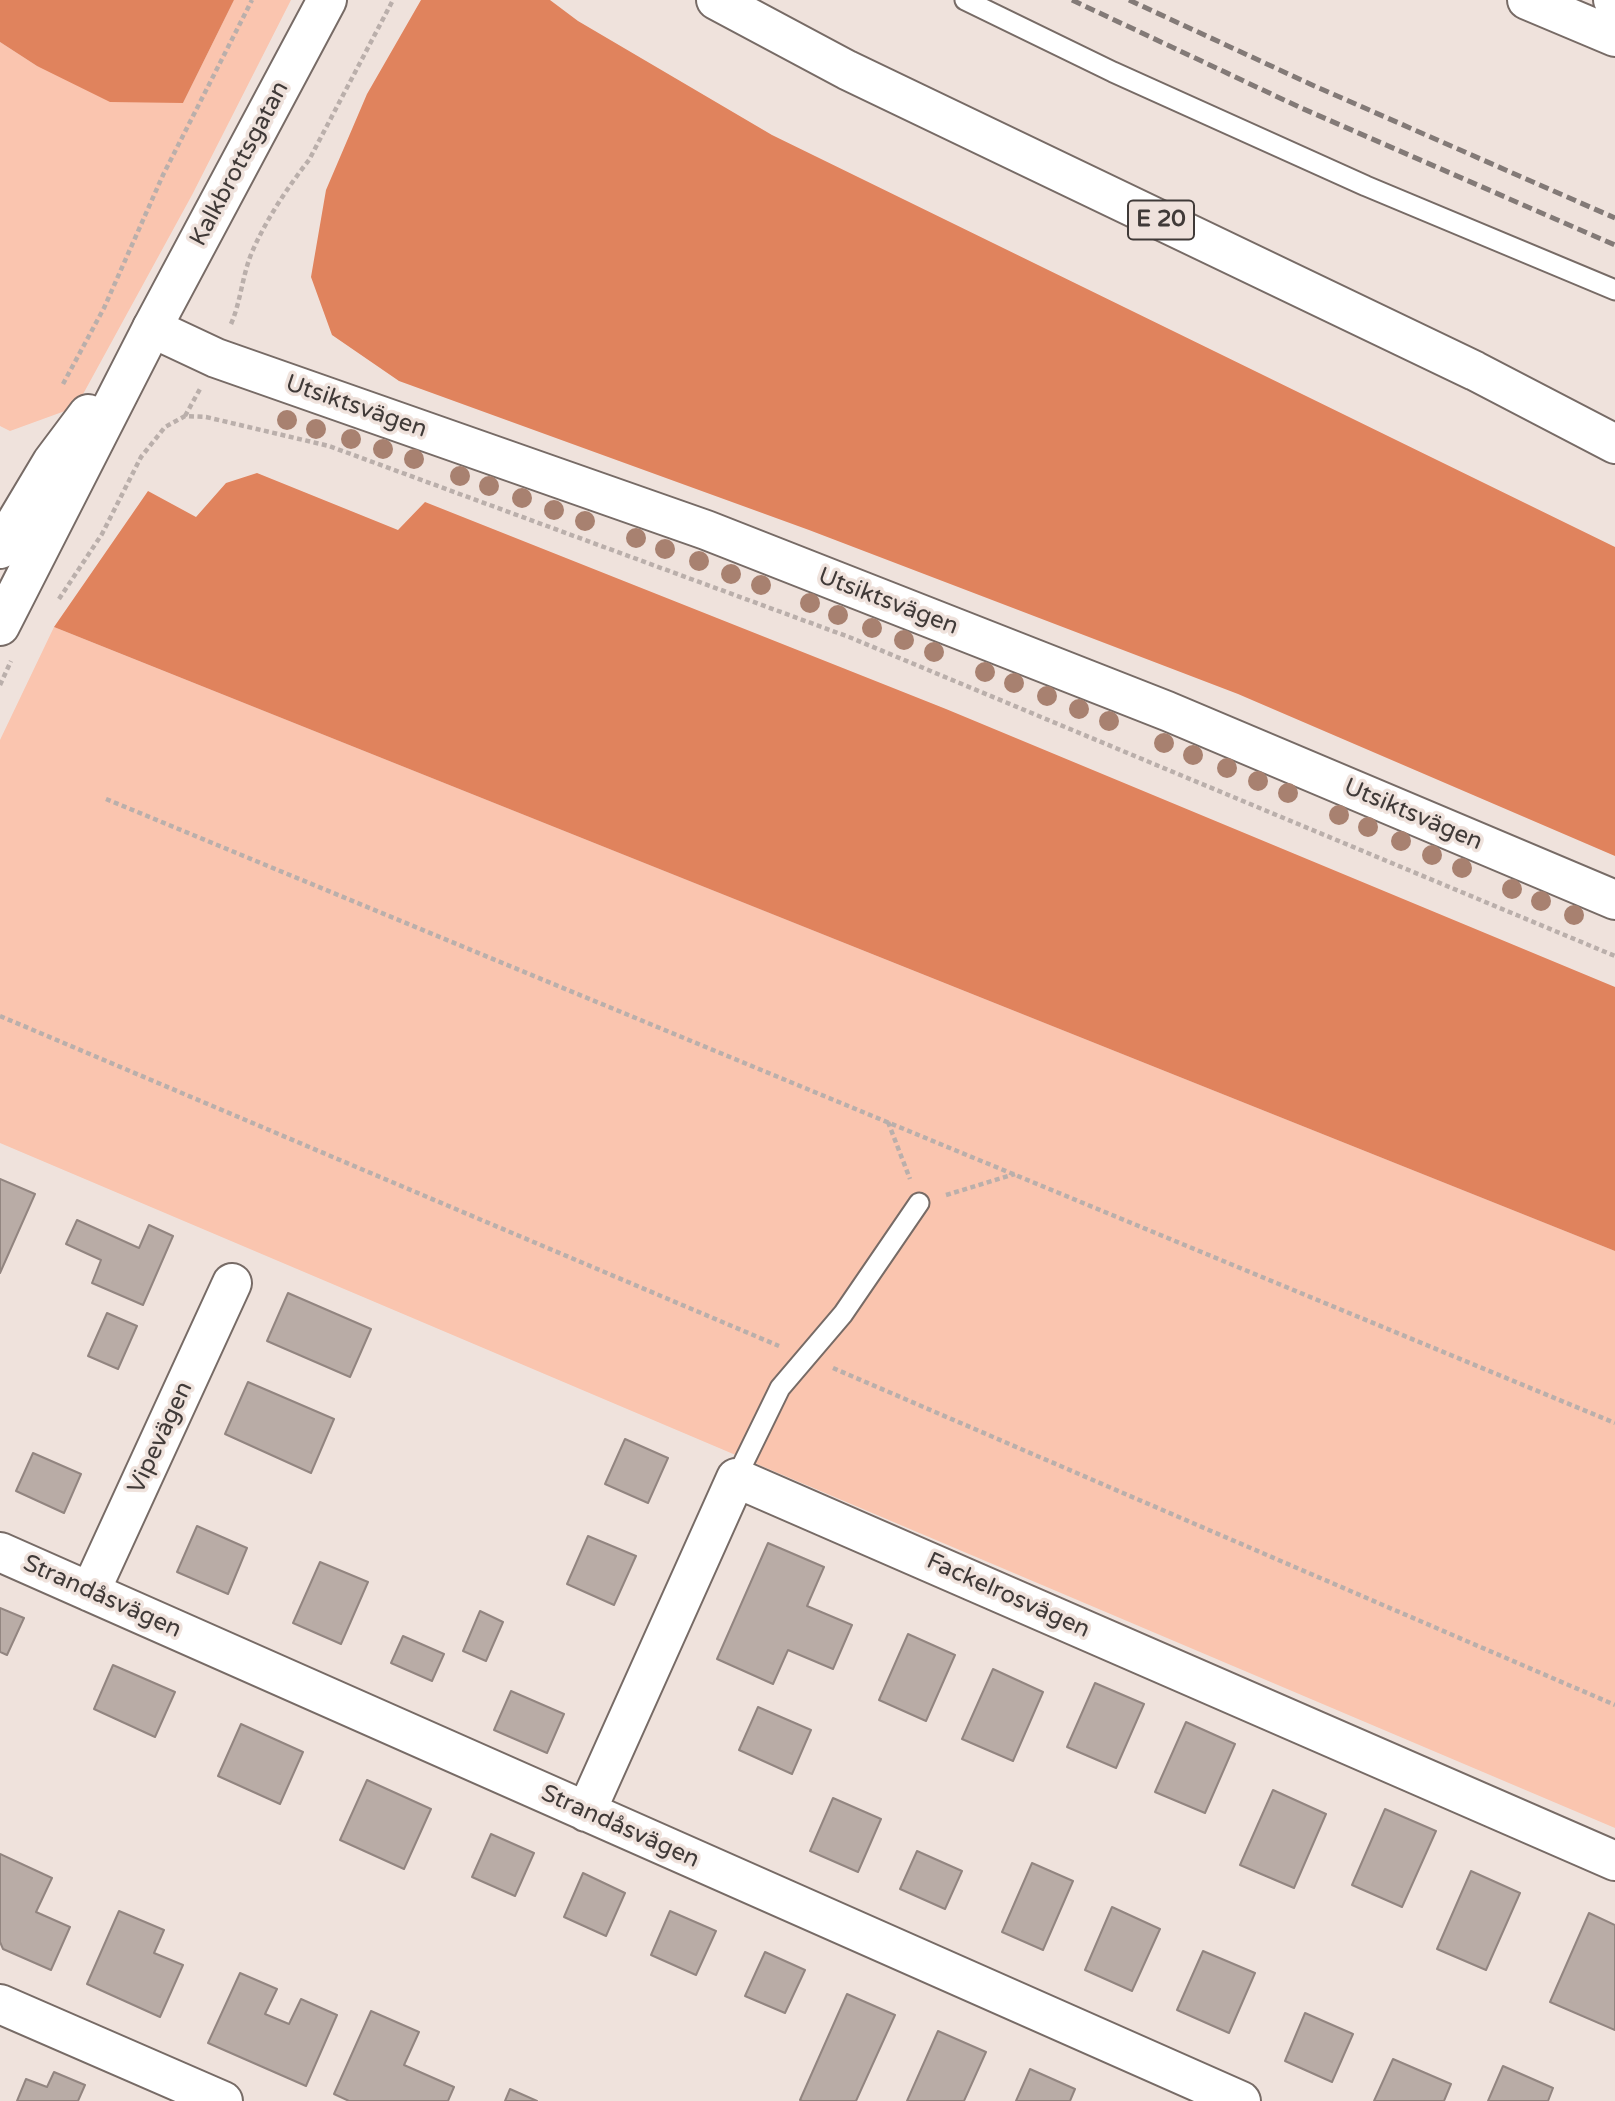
<!DOCTYPE html>
<meta charset="utf-8">
<style>
body{margin:0}
canvas{display:block;background:#efe2dc}
</style>
<canvas width="1615" height="2101"></canvas>
<script>
const ctx = document.querySelector('canvas').getContext('2d');
ctx.lineJoin = 'round';
function fill(path, color) {
  ctx.fillStyle = color;
  ctx.fill(path, 'evenodd');
}
function strokePath(path, color, width, dash) {
  ctx.strokeStyle = color;
  ctx.lineWidth = width;
  ctx.lineCap = dash ? 'butt' : 'round';
  ctx.setLineDash(dash || []);
  ctx.stroke(path);
}
function label(font, color, halo, rows, align = 'center') {
  ctx.font = font + ' "Varela Round",sans-serif';
  ctx.lineWidth = 7;
  ctx.setLineDash([]);
  ctx.textBaseline = 'middle';
  ctx.strokeStyle = halo;
  ctx.fillStyle = color;
  for (const [text, x, y, turn = 0] of rows) {
    ctx.save();
    ctx.translate(x, y);
    ctx.rotate((+turn || 0) * Math.PI / 180);
    ctx.textAlign = isNaN(turn) ? turn : align;
    if (halo) ctx.strokeText(text, 0, 0);
    ctx.fillText(text, 0, 0);
    ctx.restore();
  }
}
fill(new Path2D(`
 M234 0H291L192 195 76 407 10 431 0 426V42L37 66 183 103Z
 M54 627 1615 1251V1828L0 1143V740Z`), '#fac5af');
fill(new Path2D(`
 M0 0H234L183 103 110 102 37 66 0 42Z
 M421 0H550L578 21 772 135 1615 547V856L1238 694 809 530 399 381 332 335 311 277 326 190 367 94Z
 M257 473 398 530 425 502 946 709 1615 987V1251L54 627 148 491 196 517 226 483Z`), '#e0835d');
const building = new Path2D(`
 M0 1179 35 1194 0 1273Z
 M77 1220 139 1248 149 1225 173 1236 143 1305 92 1283 101 1260 66 1244Z
 M288 1293 371 1329 350 1377 267 1341Z
 M107 1313 137 1326 118 1369 88 1356Z
 M248 1382 334 1419 311 1473 225 1434Z
 M625 1439 668 1458 648 1503 605 1484Z
 M33 1453 81 1474 64 1513 16 1491Z
 M197 1526 247 1548 228 1594 177 1572Z
 M588 1536 636 1556 614 1605 567 1584Z
 M768 1543 824 1567 807 1606 852 1625 833 1669 788 1650 773 1684 717 1659Z
 M320 1562 368 1582 341 1644 293 1623Z
 M0 1608 24 1618 7 1655 0 1652Z
 M480 1611 503 1622 486 1661 463 1651Z
 M908 1634 955 1655 926 1721 879 1700Z
 M403 1636 444 1654 432 1681 391 1663Z
 M113 1665 175 1692 155 1737 94 1709Z
 M993 1669 1043 1692 1013 1761 962 1739Z
 M1095 1683 1144 1704 1116 1768 1067 1747Z
 M511 1691 564 1714 547 1753 494 1730Z
 M758 1707 811 1730 792 1774 739 1750Z
 M1186 1722 1235 1744 1205 1813 1155 1792Z
 M241 1724 303 1752 280 1804 218 1776Z
 M367 1780 431 1809 404 1869 340 1840Z
 M1273 1790 1326 1814 1294 1888 1240 1865Z
 M833 1798 881 1819 858 1872 810 1851Z
 M1385 1809 1436 1831 1402 1907 1352 1885Z
 M491 1834 534 1853 515 1896 472 1877Z
 M917 1851 962 1871 945 1909 900 1889Z
 M0 1854 52 1878 36 1912 70 1927 51 1970 3 1949 0 1942Z
 M1032 1863 1073 1881 1043 1950 1002 1932Z
 M1471 1871 1520 1893 1486 1970 1437 1949Z
 M583 1873 625 1893 606 1936 564 1917Z
 M1112 1907 1160 1929 1132 1991 1085 1970Z
 M119 1911 164 1930 154 1953 183 1965 160 2017 87 1984Z
 M670 1911 716 1931 696 1975 651 1955Z
 M1589 1913 1615 1925V2030L1550 2002Z
 M1203 1951 1255 1973 1229 2033 1177 2010Z
 M765 1952 805 1970 785 2013 745 1996Z
 M240 1973 277 1989 265 2014 289 2024 301 1999 337 2015 306 2086 208 2043Z
 M847 1994 895 2015 856 2101H802L800 2100Z
 M371 2011 419 2032 404 2065 454 2087 448 2101H349L334 2094Z
 M1305 2013 1353 2034 1332 2082 1285 2061Z
 M938 2031 986 2052 964 2101H907Z
 M1393 2059 1451 2084 1444 2101H1374Z
 M1503 2066 1553 2088 1548 2101H1488Z
 M1030 2069 1075 2089 1070 2101H1016Z
 M54 2072 85 2085 78 2101H17L26 2079 47 2087Z
 M510 2089 537 2101H505Z`);
fill(building, '#b9aca6');
strokePath(building, '#928580', 2);
const lane = new Path2D(`
 M965 0 1113 72 1366 186 1615 290
 M736 1478 780 1388 843 1314 919 1203`);
const street = new Path2D(`
 M152 328 216 358 706 530 1167 711 1615 900
 M0 1552 1241 2101
 M90 1592 232 1283
 M586 1812 736 1478 1615 1861
 M0 2004 223 2101`);
const secondary = new Path2D(`
 M0 549 52 462 88 414
 M0 626 152 328 327 0`);
const highway = new Path2D(`
 M716 0 847 70 1475 371 1615 444
 M1527 0 1615 37
 M1613 0 1615 1`);
strokePath(lane, '#776b66', 23);
strokePath(street, '#776b66', 42);
strokePath(secondary, '#776b66', 42);
strokePath(highway, '#776b66', 42);
strokePath(new Path2D(`
 M231 324C241 301 242 276 252 252 266 220 287 188 309 160L393 0
 M63 384 104 308 163 175 252 0
 M185 416 200 389
 M59 599 102 534 141 457 165 427 185 416 206 417 329 446 849 637 1615 956
 M0 685 11 661
 M106 799 1615 1423
 M0 1016 779 1346
 M888 1122 910 1179
 M946 1195 1015 1174
 M833 1368 1615 1705`), '#baafab', 4.5, [5, 3.5]);
strokePath(lane, '#fff', 19);
strokePath(street, '#fff', 38);
strokePath(secondary, '#fff', 38);
strokePath(highway, '#fff', 38);
strokePath(new Path2D(`
 M1072 0 1299 107 1615 245
 M1129 0 1310 84 1615 218`), '#837a77', 5, [10, 5]);
ctx.fillStyle = '#a88170';
for (const [x, y] of [
 [287,420],
 [316,429],
 [351,439],
 [383,449],
 [414,459],
 [460,476],
 [489,486],
 [522,498],
 [554,510],
 [585,521],
 [636,538],
 [665,549],
 [699,561],
 [731,574],
 [761,585],
 [810,603],
 [838,615],
 [872,628],
 [904,640],
 [934,652],
 [985,672],
 [1014,683],
 [1047,696],
 [1079,709],
 [1109,721],
 [1164,743],
 [1193,755],
 [1227,768],
 [1258,781],
 [1288,793],
 [1339,815],
 [1368,827],
 [1401,841],
 [1432,855],
 [1462,868],
 [1512,889],
 [1541,901],
 [1574,915]
]) {
  ctx.beginPath();
  ctx.arc(x, y, 10, 0, 2 * Math.PI);
  ctx.fill();
}
for (const [x, y, w] of [
 [1161,220,66]
]) {
  const box = new Path2D();
  box.roundRect(x - w / 2, y - 19.5, w, 39, 5);
  ctx.fillStyle = '#efe2dc';
  ctx.fill(box);
  strokePath(box, '#403a38', 2);
}
label('bold 23px', '#403a38', null, [
 ["E 20",1161,220]
]);
label('24px', '#403a38', '#efe2dc', [
 ["Kalkbrottsgatan",240,164,-62],
 ["Utsiktsvägen",356,407,19],
 ["Utsiktsvägen",888,602,21],
 ["Utsiktsvägen",1413,815,23],
 ["Vipevägen",161,1438,-65],
 ["Fackelrosvägen",1008,1596,24],
 ["Strandåsvägen",102,1597,24],
 ["Strandåsvägen",620,1827,24]
]);
</script>
